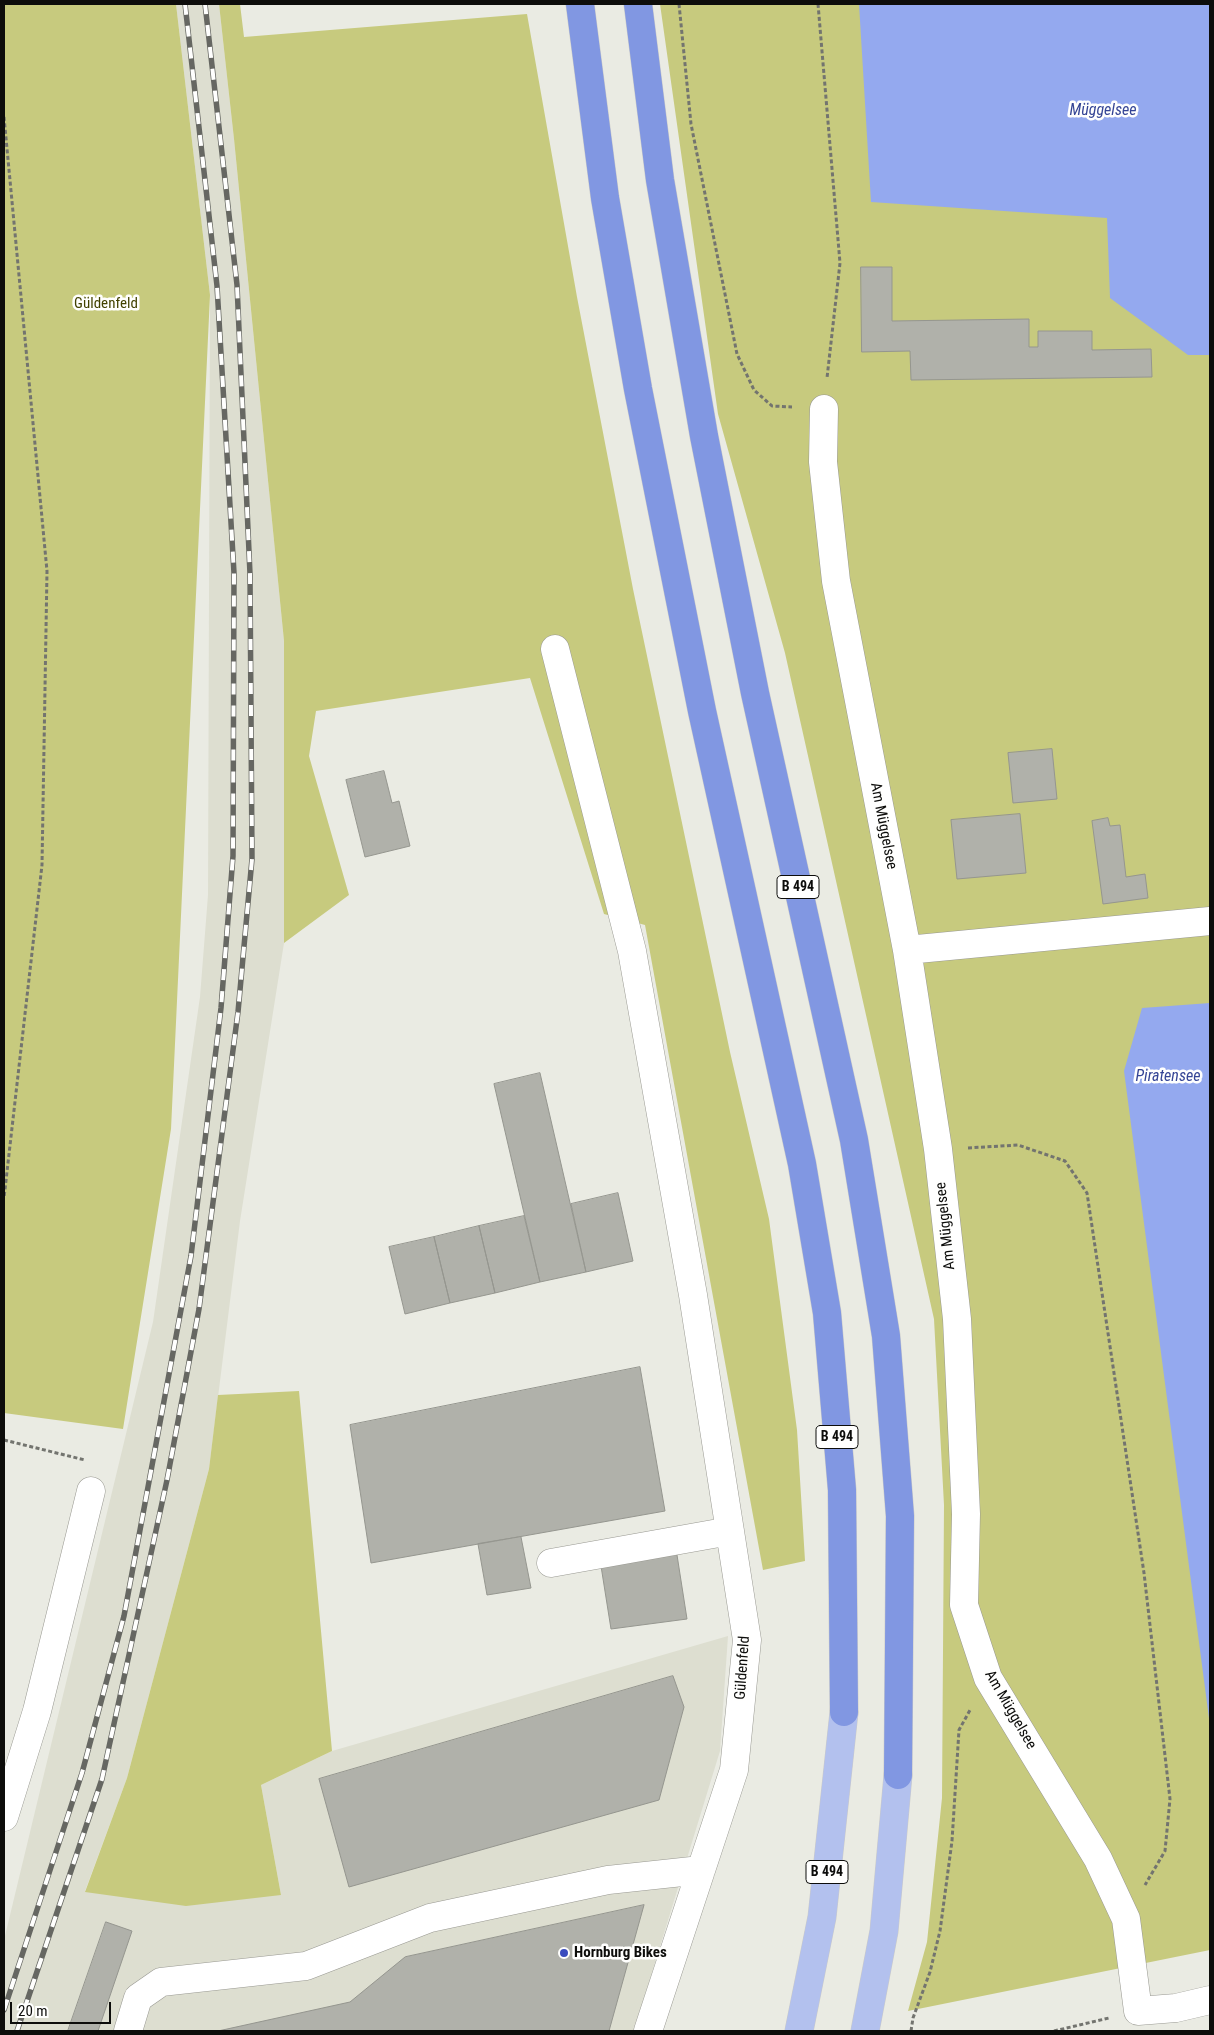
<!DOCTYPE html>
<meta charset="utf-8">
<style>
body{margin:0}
#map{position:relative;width:1214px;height:2035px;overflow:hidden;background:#eaebe3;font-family:"Roboto Condensed",sans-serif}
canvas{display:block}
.frame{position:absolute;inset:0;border:5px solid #0d0d0b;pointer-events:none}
.scale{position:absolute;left:10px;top:2002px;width:101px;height:22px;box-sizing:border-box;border:2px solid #0d0d0b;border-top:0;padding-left:6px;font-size:15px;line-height:18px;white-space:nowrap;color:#0d0d0b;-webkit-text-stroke:4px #fffffe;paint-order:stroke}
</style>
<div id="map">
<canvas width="1214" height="2035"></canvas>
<div class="frame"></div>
<div class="scale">20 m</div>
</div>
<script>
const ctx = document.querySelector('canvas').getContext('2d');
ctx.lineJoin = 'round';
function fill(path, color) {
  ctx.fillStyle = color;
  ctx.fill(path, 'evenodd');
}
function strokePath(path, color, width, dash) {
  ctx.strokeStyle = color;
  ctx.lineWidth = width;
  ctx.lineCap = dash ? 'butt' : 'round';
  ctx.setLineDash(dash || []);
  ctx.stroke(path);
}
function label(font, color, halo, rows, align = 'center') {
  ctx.font = font + ' "Roboto Condensed",sans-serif';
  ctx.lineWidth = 5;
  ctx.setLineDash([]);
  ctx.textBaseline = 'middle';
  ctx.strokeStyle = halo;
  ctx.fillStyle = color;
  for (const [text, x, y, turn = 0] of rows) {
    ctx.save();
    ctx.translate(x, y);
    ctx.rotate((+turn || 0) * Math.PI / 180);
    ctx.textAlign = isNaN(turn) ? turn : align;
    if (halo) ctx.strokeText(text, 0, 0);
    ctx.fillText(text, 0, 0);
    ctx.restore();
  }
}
fill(new Path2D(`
 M176 4H219L234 139 284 641V943L240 1221 209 1469 127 1778 85 1891 281 1895 261 1785 332 1751 728 1636 720 1751 634 2031H4V1940L153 1322 200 997 208 895 210 295Z`), '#ddded0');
fill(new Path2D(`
 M4 4H176L210 295 171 1129 123 1429 4 1413Z
 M219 4H240L244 37 527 14 577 297 633 589 730 1052 769 1219 797 1430 805 1561 763 1570 645 925 604 914 530 678 316 711 309 756 349 895 284 943V641L234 139Z
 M660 4H1210V1950L908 2011 927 1942 942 1798 944 1505 934 1319 785 653 718 414Z
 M299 1391 332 1751 261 1785 281 1895 186 1906 85 1892 127 1778 209 1469 218 1395Z`), '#c7ca7e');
fill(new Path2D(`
 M859 4H1210V355H1188L1110 298 1107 218 871 202Z
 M1210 1003V1726L1124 1071 1142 1008Z`), '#94a9ef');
const building = new Path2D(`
 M861 267H892V321L1029 319V347H1038V331H1092V350L1151 349 1152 377 911 380 910 351 862 352Z
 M1052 749 1057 799 1013 803 1008 753Z
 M384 771 392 803 399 801 410 846 365 857 346 780Z
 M1020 814 1026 873 957 879 951 820Z
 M1108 818 1110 826 1120 825 1126 877 1145 874 1148 898 1103 904 1092 821Z
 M540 1073 586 1272 540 1282 494 1084Z
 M618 1193 633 1261 586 1272 571 1204Z
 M524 1216 540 1282 495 1293 479 1226Z
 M479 1226 495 1293 450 1303 434 1237Z
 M434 1237 450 1303 405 1314 389 1247Z
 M640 1367 665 1511 371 1563 350 1425Z
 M521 1537 531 1588 487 1595 478 1544Z
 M677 1555 687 1619 611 1629 601 1566Z
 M673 1676 684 1707 659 1800 349 1887 319 1779Z
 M644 1905 609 2031H218L350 2002 405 1957Z
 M106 1922 132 1931 98 2031H68Z`);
fill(building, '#b0b1aa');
strokePath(building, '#95968f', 1);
const minor = new Path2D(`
 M824 409 823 462 836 581 907 950 938 1149 957 1319 966 1514 964 1605 988 1678 1098 1859 1126 1919 1138 2011 1176 2008 1210 2000
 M555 649 632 951 693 1295 747 1640 734 1770 648 2031
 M907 950 1210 921
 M551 1563 730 1531
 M4 1817 37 1711 91 1491
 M128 2031 138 1998 161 1982 306 1966 430 1918 608 1880 701 1870`);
const major = new Path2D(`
 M799 2031 822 1917 844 1712
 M865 2031 884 1931 898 1775`);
const highway = new Path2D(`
 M580 4 605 198 638 389 702 711 802 1164 827 1313 842 1490 844 1712
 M638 4 660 180 704 436 755 693 854 1140 886 1336 900 1516 898 1775`);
strokePath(minor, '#999992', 29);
strokePath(major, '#cacac9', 29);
strokePath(highway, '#cacac9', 29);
strokePath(new Path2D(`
 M679 4 691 124 737 354 754 390 772 406 792 407
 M818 4 840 263 827 378
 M4 117 47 571 42 865 4 1198
 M968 1148 1018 1145 1065 1161 1087 1193 1144 1573 1170 1799 1165 1851 1145 1885
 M4 1440 85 1460
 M911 2031 913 2018 930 1972 940 1931 952 1841 959 1730 970 1710
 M1054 2031 1109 2018`), '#73746f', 3, [4, 2.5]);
strokePath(minor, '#fff', 28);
strokePath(major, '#b3c1ee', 28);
strokePath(highway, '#8197e2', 28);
const rail = new Path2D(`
 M4 2010 82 1773 124 1616 191 1256 221 1008 233 856 234 573 217 286 185 4
 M17 2031 102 1779 167 1480 199 1309 238 1012 252 859 250 574 237 285 205 4`);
strokePath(rail, '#666762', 5.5);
strokePath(rail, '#fffffe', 4, [11]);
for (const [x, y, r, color] of [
 [564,1953,5,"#3a4cbe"]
]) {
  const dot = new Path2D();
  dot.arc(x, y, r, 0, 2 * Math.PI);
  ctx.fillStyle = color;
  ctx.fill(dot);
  strokePath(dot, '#fffffe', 2);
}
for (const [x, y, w] of [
 [798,887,42],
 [837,1437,42],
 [827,1872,42]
]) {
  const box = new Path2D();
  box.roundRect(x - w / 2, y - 11.5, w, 23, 4);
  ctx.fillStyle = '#fffffe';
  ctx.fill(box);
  strokePath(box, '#0d0d0b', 1);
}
label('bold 14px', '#0d0d0b', null, [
 ["B 494",798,887],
 ["B 494",837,1437],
 ["B 494",827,1872]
]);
label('15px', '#424200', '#fffffe', [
 ["Güldenfeld",106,304]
]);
label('15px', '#0d0d0b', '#fffffe', [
 ["Am Müggelsee",883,826,79],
 ["Am Müggelsee",946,1226,-96],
 ["Güldenfeld",743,1668,-86],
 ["Am Müggelsee",1010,1710,60]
]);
label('bold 15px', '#0d0d0b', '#fffffe', [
 ["Hornburg Bikes",574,1953]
], 'left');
label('italic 16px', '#344495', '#fffffe', [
 ["Müggelsee",1103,111],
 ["Piratensee",1168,1077]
]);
</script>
